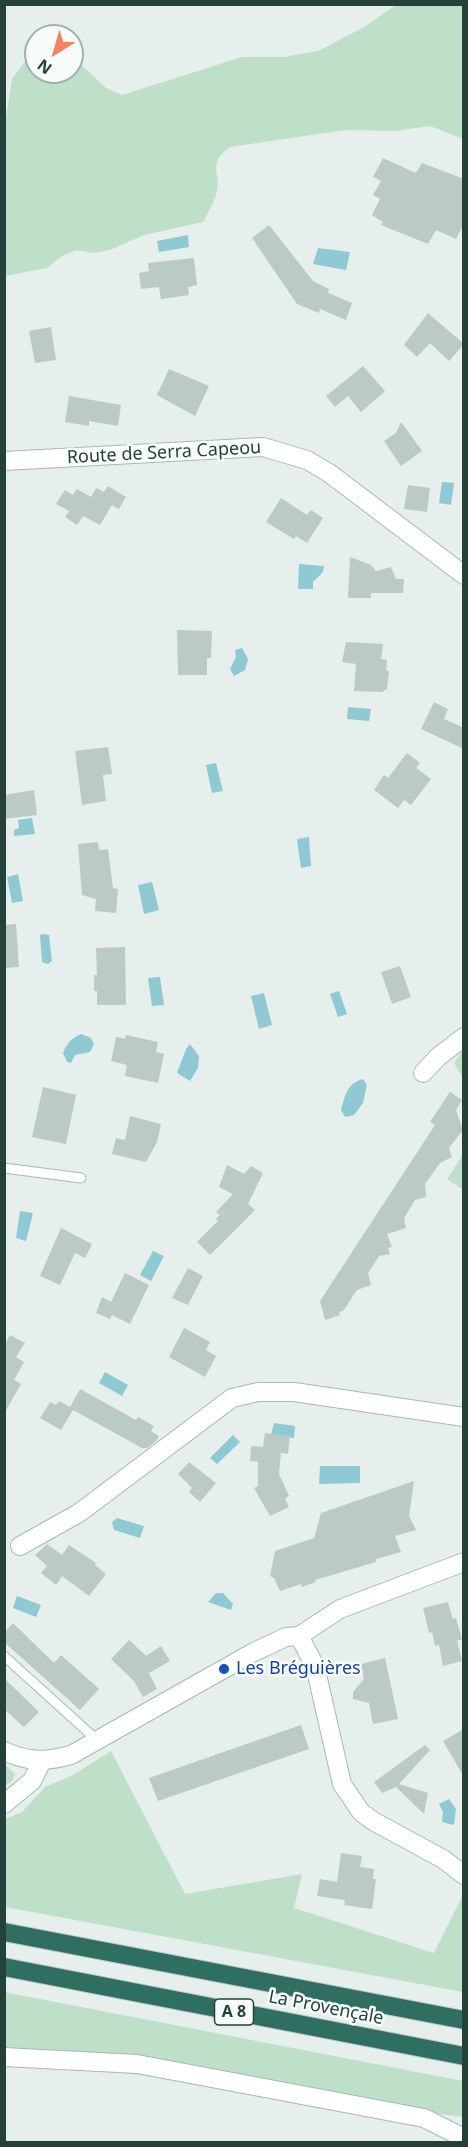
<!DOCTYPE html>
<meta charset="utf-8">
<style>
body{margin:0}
#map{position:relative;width:468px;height:2147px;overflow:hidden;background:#e6efeb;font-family:"Noto Sans",sans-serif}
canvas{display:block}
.frame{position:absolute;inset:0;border:6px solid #24423a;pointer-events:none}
.north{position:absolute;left:24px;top:24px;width:60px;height:60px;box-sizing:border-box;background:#f7fbf9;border:2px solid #a3b1ad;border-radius:50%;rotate:217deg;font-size:16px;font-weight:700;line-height:24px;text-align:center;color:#24423a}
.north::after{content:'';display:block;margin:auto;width:21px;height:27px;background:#f4845f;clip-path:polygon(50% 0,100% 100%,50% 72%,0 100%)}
</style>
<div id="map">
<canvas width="468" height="2147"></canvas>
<div class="frame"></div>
<div class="north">N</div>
</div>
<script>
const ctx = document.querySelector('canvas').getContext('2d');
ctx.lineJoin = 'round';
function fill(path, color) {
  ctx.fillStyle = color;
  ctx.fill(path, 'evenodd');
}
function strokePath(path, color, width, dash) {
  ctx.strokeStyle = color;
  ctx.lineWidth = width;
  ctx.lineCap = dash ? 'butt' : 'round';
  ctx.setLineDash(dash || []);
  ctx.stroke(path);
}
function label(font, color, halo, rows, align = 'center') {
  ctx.font = font + ' "Noto Sans",sans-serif';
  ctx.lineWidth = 5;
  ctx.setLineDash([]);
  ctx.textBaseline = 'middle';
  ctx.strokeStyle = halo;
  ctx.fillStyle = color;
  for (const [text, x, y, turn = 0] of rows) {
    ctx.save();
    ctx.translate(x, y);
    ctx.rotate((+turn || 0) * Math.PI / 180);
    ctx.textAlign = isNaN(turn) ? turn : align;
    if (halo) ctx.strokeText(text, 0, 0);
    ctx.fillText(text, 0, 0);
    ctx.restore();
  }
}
fill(new Path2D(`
 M396 5H463V139L430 126 395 131 346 130 230 147C205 165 223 173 216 195 213 205 207 214 203 222L144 235 110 250 93 253 76 250 62 256 47 268 5 276V124L12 79 29 56 36 55V72H72V59H75L106 88 122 95 242 57H284L318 51 364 27Z
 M463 1050V1078L454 1063Z
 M463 1155V1190L447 1179Z
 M111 1751 185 1894 302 1874 294 1908 434 1953 463 1895V1992L5 1907V1819L22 1812 45 1787 73 1775Z
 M5 1764 15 1774 12 1781 5 1786Z
 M4 1992 463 2081V2117L101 2070 5 2064Z`), '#bfe0c8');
fill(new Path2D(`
 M188 235 189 247 159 252 157 241Z
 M318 248 350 252 346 270 313 264Z
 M442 482 454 483 451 505 439 503Z
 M299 564 324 566 323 572 313 582V589H298Z
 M242 648 248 659 245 670 234 676 230 669 236 657 235 650Z
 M348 707 371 709 369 721 347 719Z
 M216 763 223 791 212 793 206 765Z
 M32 818 35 834 14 836V830L19 828 18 820Z
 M309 837 311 866 301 868 297 839Z
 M18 874 23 901 12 903 7 877Z
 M152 882 159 910 144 914 138 885Z
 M44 934 49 935 52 961 48 964 42 962 40 935Z
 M160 977 164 1005 152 1006 148 978Z
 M339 991 347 1014 338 1017 330 994Z
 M264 993 272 1025 259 1029 251 996Z
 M81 1034 91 1038 94 1044 90 1052 75 1055 71 1063 67 1062 63 1053C67 1043 72 1038 81 1034Z
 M190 1044 199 1056 198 1068 190 1081 177 1073 186 1049Z
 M363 1079 367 1085 363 1103 354 1115 345 1117 341 1110C345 1096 347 1083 363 1079Z
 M20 1211 33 1213 26 1241 16 1238Z
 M153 1251 164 1256 151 1281 140 1275Z
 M105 1372 128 1385 122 1396 99 1383Z
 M274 1423 295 1426 294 1438 271 1435Z
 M233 1435 240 1442 217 1464 210 1458Z
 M320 1466H360V1483L319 1484Z
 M117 1518 144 1526 140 1538 114 1530 112 1522Z
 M216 1593H223L233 1604 231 1610 208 1602Z
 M17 1596 41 1605 36 1617 13 1608Z
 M449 1799 456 1809 454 1825 442 1822 443 1812 439 1804Z`), '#8ec9d4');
fill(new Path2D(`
 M383 158 416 173 422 163 464 179V223L456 239 436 230 428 244 381 225 383 222 372 215 380 199 373 195 381 181 373 177Z
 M269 225 313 281 329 289 328 293 352 303 346 320 320 309 319 313 297 304 252 238Z
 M194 258 197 285 188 287 189 295 161 299 159 287 141 289 139 273 149 271 148 263Z
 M428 313 464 344 449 361 430 343 417 357 404 345Z
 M51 327 56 360 35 363 29 331Z
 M363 366 385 391 361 412 348 396 335 407 326 396Z
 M169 369 209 386 195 416 157 395Z
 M69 396 121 405 118 426 89 421V426L65 422Z
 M401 422 422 451 401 466 384 441 396 433Z
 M408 485 430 488 427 512 404 509Z
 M108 486 126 497 119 509 112 505 100 525 83 516 77 525 65 517 69 511 56 504 65 490 73 495 77 489 91 497 96 488 104 492Z
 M281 498 307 515 311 510 323 518 307 543 296 536 294 539 266 522Z
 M350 557 371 565 376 571 391 567 396 579H404L403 593H371V598H348Z
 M177 630 212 631 211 658H207V675H178Z
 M346 642 383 644 381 659 387 660 386 670 389 671 387 689 382 692 354 691 356 664 342 662Z
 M434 702 448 709 444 719 464 728V749L421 729Z
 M108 747 112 774 103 775 106 801 82 805 75 751Z
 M407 753 420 763 416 768 431 779 411 805 404 800 398 808 374 790 384 775 388 778Z
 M34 790 37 815 4 819V795Z
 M98 842 99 850 108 849 113 888 118 889 116 913 95 911 96 899 82 895 78 844Z
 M16 924 19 967 4 968V925Z
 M125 947 126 1005H97V991H94V975H97L96 948Z
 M400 966 411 997 392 1004 381 972Z
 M126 1035 158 1042 156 1052 164 1054 158 1083 125 1076 127 1065 111 1061 116 1037 125 1039Z
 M43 1087 76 1095 66 1144 32 1137Z
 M450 1092 462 1100 456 1110 463 1130 449 1148 452 1157 440 1163 425 1184 426 1197 415 1200 404 1218 406 1228 387 1234 392 1247 388 1248 390 1254 379 1256 368 1273 371 1285 357 1290 343 1311 339 1312 340 1315 325 1320 320 1301 435 1125 430 1122Z
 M130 1116 161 1124 157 1142 146 1162 112 1154 116 1138 125 1140Z
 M227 1165 244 1174 251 1166 263 1173 248 1204 255 1210 210 1255 197 1242 218 1221 216 1219 220 1215 216 1212 233 1194 219 1187Z
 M61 1228 92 1244 85 1258 75 1253 60 1285 40 1276Z
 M188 1268 203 1276 188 1305 172 1298Z
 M125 1273 149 1285 130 1324 112 1315 110 1319 96 1313 102 1297 111 1302Z
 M184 1328 210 1342 206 1350 216 1356 205 1377 169 1357Z
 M10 1335 25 1343 16 1357 24 1362 14 1380 21 1384 4 1414V1346Z
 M80 1389 136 1420 138 1417 154 1426 151 1431 159 1436 156 1441 147 1448H142L73 1410 61 1430 40 1418 50 1402 56 1405 59 1401 70 1407Z
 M265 1433 290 1436 288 1454 281 1453 279 1474 289 1496 285 1499 289 1507 270 1516 254 1488 258 1486V1462L250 1461 251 1446 263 1447Z
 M189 1462 216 1483 200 1502 189 1492 192 1488 178 1474Z
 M414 1481 409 1516 416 1530 395 1536 401 1552 376 1559V1562L315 1580 316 1582 302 1587 301 1584 280 1591 274 1578 270 1576 275 1551 314 1538 321 1513Z
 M47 1544 62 1555 69 1545 96 1563 95 1565 106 1574 89 1596 62 1576 56 1585 41 1573 47 1566 35 1555Z
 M448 1602 453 1619 456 1618 462 1639 457 1641 462 1661 443 1666 439 1645 435 1646 432 1632 429 1633 423 1608Z
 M13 1623 54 1663 61 1655 99 1689 80 1710 4 1642V1633Z
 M129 1640 146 1656 161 1646 170 1661 149 1673 157 1689 143 1697 134 1681 111 1659Z
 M385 1658 398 1719 373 1724 369 1703 353 1699V1692L364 1679 361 1664Z
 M4 1678 39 1712 24 1727 4 1709Z
 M301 1725 309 1749 158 1801 149 1778Z
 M464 1729V1777L443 1741Z
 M425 1745 430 1750 399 1784 428 1793 424 1814 396 1787 382 1793 374 1782Z
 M341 1853 362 1856 360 1867 374 1869 373 1879H376L372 1909 344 1905 345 1900 317 1896 320 1879 337 1882Z`), '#bbcac4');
const lane = new Path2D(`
 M4 1168 81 1178
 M4 1656 98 1741`);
const street = new Path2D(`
 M4 461 263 447 307 460 329 473 464 575
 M423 1073 438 1057 464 1037
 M20 1546 79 1513 232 1398 258 1392H294L464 1417
 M4 1751C28 1762 46 1762 71 1755L254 1652 286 1637 299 1636
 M4 1804 32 1781 42 1761
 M4 2057 137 2064 424 2118 464 2138`);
const secondary = new Path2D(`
 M464 1562 340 1609 299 1636 315 1666 342 1784 361 1812 373 1821 443 1859 464 1875`);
const highway = new Path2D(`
 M4 1932 464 2020
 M4 1967 464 2056`);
strokePath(lane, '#a8b8b2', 11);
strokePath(street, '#a8b8b2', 20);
strokePath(secondary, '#a4bbb3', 20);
strokePath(highway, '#c2cac8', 20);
strokePath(lane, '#fff', 9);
strokePath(street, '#fff', 18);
strokePath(secondary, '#fff', 18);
strokePath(highway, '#2f6f62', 18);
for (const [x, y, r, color] of [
 [224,1669,6,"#1a4fb4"]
]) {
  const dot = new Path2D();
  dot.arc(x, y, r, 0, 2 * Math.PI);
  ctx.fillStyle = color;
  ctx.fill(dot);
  strokePath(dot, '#f7fbf9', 2);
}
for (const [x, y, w] of [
 [234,2012,39]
]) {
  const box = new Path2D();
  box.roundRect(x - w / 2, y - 13, w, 26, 4.5);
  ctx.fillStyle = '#f7fbf9';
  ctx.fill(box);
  strokePath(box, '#24423a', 1.5);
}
label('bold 16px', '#24423a', null, [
 ["A 8",234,2012]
]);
label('18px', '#24423a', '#f7fbf9', [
 ["Route de Serra Capeou",164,453,-3],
 ["La Provençale",326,2008,11]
]);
label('18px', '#164399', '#f7fbf9', [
 ["Les Bréguières",236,1669]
], 'left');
</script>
